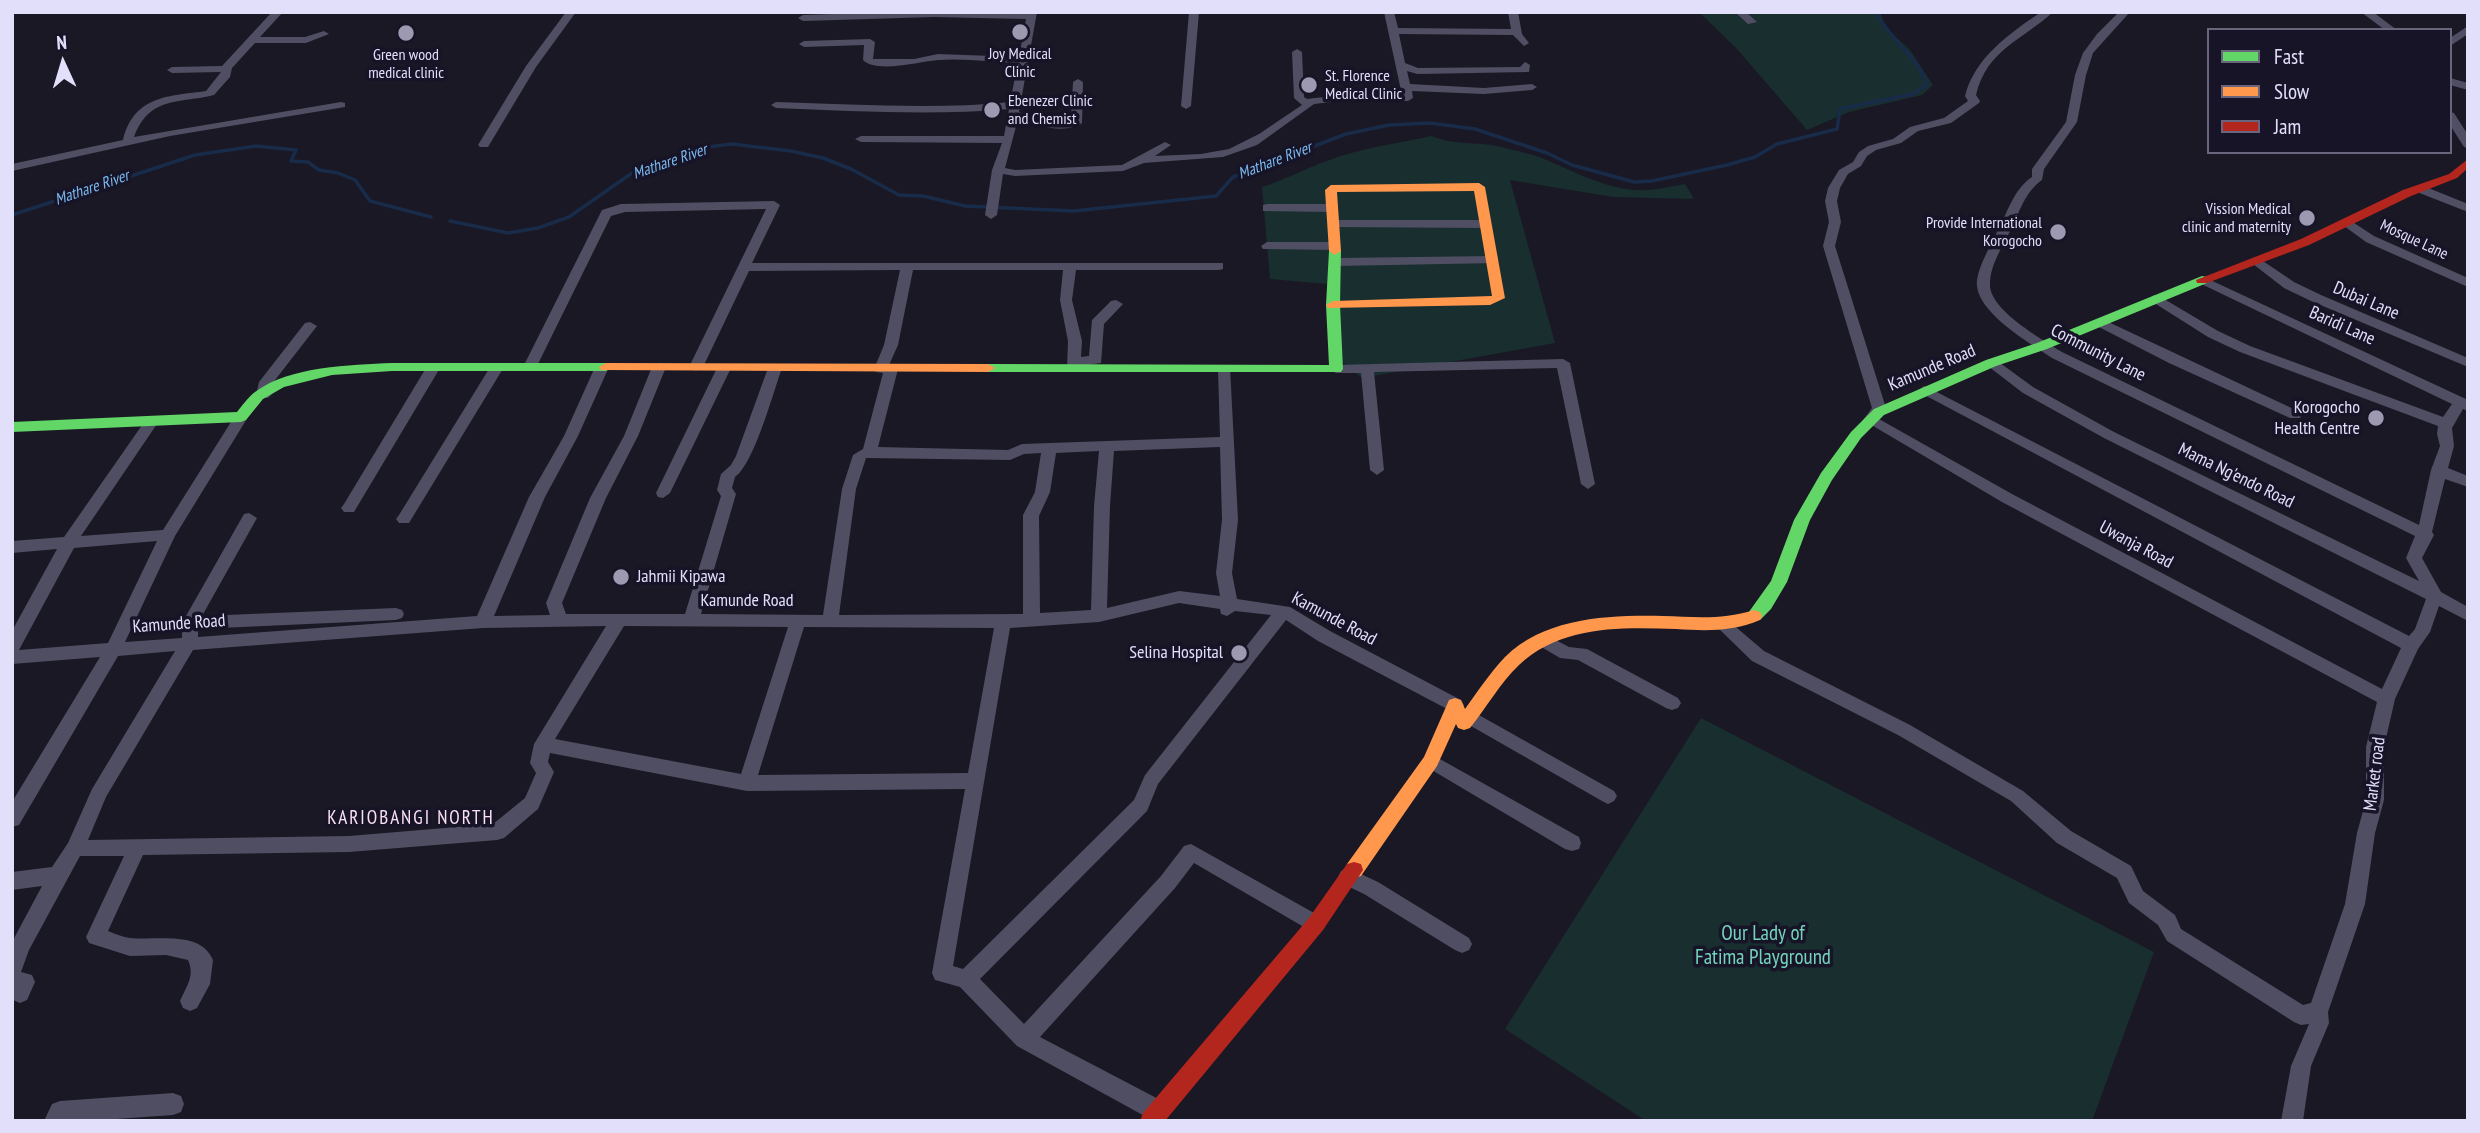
<!DOCTYPE html>
<style>
body{margin:0}
#map{position:relative;width:2480px;height:1133px;overflow:hidden;background:#1a1824;font-family:"PT Sans Narrow",sans-serif}
canvas{display:block}
.frame{position:absolute;inset:0;border:14px solid #e2dffb;pointer-events:none}
.legend{position:absolute;left:2207px;top:28px;width:245px;height:126px;box-sizing:border-box;background:#171428;border:2px solid #68657c;margin:0;padding:9px 12px;list-style:none;font-size:21px;color:#e2dffb}
.legend li{display:flex;align-items:center;gap:14px;height:35px}
.legend b{width:35px;border:2px solid #68657c}
.north{position:absolute;left:28px;top:28px;width:70px;height:70px;-webkit-text-stroke:5px #171428;paint-order:stroke;rotate:356deg;font-size:19px;font-weight:700;line-height:28px;text-align:center;color:#e2dffb}
.north::after{content:'';display:block;margin:auto;width:24px;height:32px;background:#e2dffb;clip-path:polygon(50% 0,100% 100%,50% 72%,0 100%)}
</style>
<div id="map">
<canvas width="2480" height="1133"></canvas>
<div class="frame"></div>
<ul class="legend">
<li><b style="height:9px;background:#63d668"></b>Fast</li>
<li><b style="height:9px;background:#ff974d"></b>Slow</li>
<li><b style="height:9px;background:#b3261e"></b>Jam</li>
</ul>
<div class="north">N</div>
</div>
<script>
const ctx = document.querySelector('canvas').getContext('2d');
ctx.lineJoin = 'round';
function fill(path, color) {
  ctx.fillStyle = color;
  ctx.fill(path, 'evenodd');
}
function strokePath(path, color, width, dash) {
  ctx.strokeStyle = color;
  ctx.lineWidth = width;
  ctx.lineCap = dash ? 'butt' : 'round';
  ctx.setLineDash(dash || []);
  ctx.stroke(path);
}
function label(font, color, halo, rows, align = 'center') {
  ctx.font = font + ' "PT Sans Narrow",sans-serif';
  ctx.lineWidth = 7;
  ctx.setLineDash([]);
  ctx.textBaseline = 'middle';
  ctx.strokeStyle = halo;
  ctx.fillStyle = color;
  for (const [text, x, y, turn = 0] of rows) {
    ctx.save();
    ctx.translate(x, y);
    ctx.rotate((+turn || 0) * Math.PI / 180);
    ctx.textAlign = isNaN(turn) ? turn : align;
    if (halo) ctx.strokeText(text, 0, 0);
    ctx.fillText(text, 0, 0);
    ctx.restore();
  }
}
fill(new Path2D(`
 M1699 12H1880L1886 28 1910 50 1933 85 1922 95 1849 112 1807 130 1737 49Z
 M1432 136C1455 146 1478 141 1501 147 1517 151 1534 154 1549 161 1577 173 1605 188 1636 190 1653 191 1669 187 1685 184L1694 199 1613 197 1510 180 1555 343 1362 378 1332 354 1338 285 1270 279 1262 187C1284 180 1303 170 1324 162 1358 148 1396 144 1432 136Z
 M1701 718 2154 952 2092 1121H1646L1505 1029Z`), '#182e2f');
strokePath(new Path2D(`
 M12 215 195 155 256 146 296 150 291 161 308 162 319 170 338 173 355 180 370 201 431 217
 M450 221 508 233 538 228 569 217 632 173 701 148 731 144 791 151 823 158 851 169 899 195 923 196 965 206 1074 211 1216 196 1233 177 1346 134 1389 125 1430 123 1475 129 1547 153 1572 165 1634 182 1652 181 1727 165 1755 157 1777 144 1837 129 1840 109 1913 94 1927 84C1917 56 1889 39 1876 12`), '#182b49', 3.5);
fill(new Path2D(`
 M272 12H283L260 37H305L324 31 329 34 306 43H255L232 68 230 77 214 95C179 104 150 95 134 137L341 102 345 103V107L170 136 12 171V164L123 140C134 95 170 96 206 91L221 72 172 73 167 70 172 67 222 66Z
 M566 12H576L536 67 488 147H480L478 145 526 66Z
 M893 12H1037L1019 112 1050 122 1071 120 1073 82 1078 79 1083 82 1082 123C1064 135 1037 125 1018 119L1005 168 1015 170 1122 165 1165 142 1171 145 1155 156 1201 154 1229 149 1259 134 1302 105 1294 98 1292 52 1297 49 1302 52 1304 97 1307 99 1358 93 1402 95 1384 12H1394L1398 28 1511 29 1508 12H1518L1522 34 1529 43 1524 46 1513 35 1399 34 1405 63 1418 68 1520 67 1525 62 1530 65 1529 72 1417 74 1407 71 1410 84 1484 88 1532 84 1537 87 1532 90 1484 94 1412 91 1413 98 1408 101 1358 99 1314 104 1257 145 1223 157 1144 163 1123 171 1015 176 1003 174 997 215 991 219 985 215 992 170 1002 143 861 142 855 139 861 136H1004L1009 109C932 116 853 111 776 108L771 105 776 102C854 104 933 110 1010 102L1018 63C992 62 965 58 939 60 921 61 877 74 863 60L864 45 804 47 799 44 804 41 870 39 875 42 873 59H914L938 54 1019 57 1026 19 934 17 803 21 798 18 803 15Z
 M1189 12H1199L1191 106 1186 109 1181 106Z
 M1735 12H1746L1757 22 1748 24Z
 M2041 12H2053C2023 40 1987 49 1976 95L1980 101 1979 103 1951 123 1918 131 1901 143 1876 150 1867 156 1861 166 1848 174 1840 188 1837 201 1841 222 1835 246 1886 408 1879 419 2012 494 2382 689 2401 648 1917 391 1924 386 1929 388 2409 636 2415 629 2426 599 2104 438 2023 393 1984 363 1991 359 1996 360 2033 387 2114 432 2419 581 2406 558 2415 536 2052 358C2030 343 1973 311 1977 280 1980 262 1991 246 1998 230 2008 211 2014 189 2032 177V169L2066 122 2075 75 2083 53 2097 34 2119 12H2130L2093 53 2086 75 2077 122 2044 169 2042 180C2025 192 2020 211 2011 229 2003 246 1990 265 1990 284 1989 310 2042 339 2062 352L2419 525 2431 470 2440 446 2437 434 2438 426 2240 352 2208 337 2148 299 2154 295 2159 296 2218 331 2250 346 2443 417 2452 404 2195 281 2201 277 2206 278 2468 400V411L2463 409 2452 428 2454 446 2448 468 2468 476V487L2445 479 2432 532 2434 535 2422 558 2441 592 2468 607V621L2439 606 2430 632 2418 649 2395 699 2384 747V800L2375 833 2365 904 2328 1012 2329 1023 2311 1066 2303 1121H2281L2291 1066 2309 1024 2301 1025 2294 1022 2167 941 2158 925 2129 903 2117 878 2057 843 2011 801 1898 735 1752 661 1716 626 1718 622H1730L1764 651 1910 725 2023 791 2071 831 2131 866 2143 891 2175 915 2181 929 2303 1005 2311 1003 2345 904 2357 833 2366 800V747L2377 702 2002 502 1863 420 1872 408 1823 246 1829 222 1825 201 1828 188 1839 170 1853 162 1859 152 1868 146 1893 139 1910 127 1944 118 1968 101 1965 96C1975 57 2009 34 2041 12Z
 M2361 12H2373L2397 30H2385Z
 M2468 26V34L2450 46V38Z
 M2450 78 2468 83V90L2450 85Z
 M2450 112 2454 113 2468 135V148L2464 147 2450 125Z
 M2421 185 2468 204V212L2417 192V186Z
 M774 201 780 205 752 263H1223V269L1219 270H1076L1072 300 1082 341 1081 357 1089 356 1092 320 1111 301 1116 300 1123 304 1104 324 1101 363 1081 366 1079 371 1074 372 1067 368 1068 341 1060 300 1063 270H913L898 345 889 365 898 369 878 447 1008 450 1022 444 1220 437 1218 370 1225 366 1230 367 1238 520 1232 573 1237 599 1290 607 1330 631 1461 700 1464 705 1461 710 1455 712 1449 710 1318 641 1286 620 1158 784 1147 811 980 979 1024 1024 1161 876 1184 846 1191 844 1323 918 1326 924 1323 930 1316 933 1309 930 1194 863 1175 888 1040 1037 1166 1103 1169 1111 1166 1119 1160 1121 1150 1119 1017 1046 960 987 935 980 932 973 965 789 747 791 550 753 548 762 554 772 538 809 504 838 497 840 349 852 143 855 108 931C115 934 123 937 130 938 158 941 200 930 213 960L210 984 197 1008 190 1011 183 1008 180 1001C187 985 195 976 188 960L166 955 130 956 89 943 86 937 124 856H80L29 950 21 972 32 975 35 982 27 1000 20 1003 13 1000 12 942 42 886 12 890V872L52 867 68 843 92 789 175 651 118 656 19 825 12 827V802L100 657 12 664V631L57 549 12 553V541L64 537 147 418 152 416 159 421 81 536 163 530 236 414H246L248 417 175 536 125 642 182 638V623L244 514 249 513 257 518 202 616 396 608 402 610 404 614 402 618 396 620 198 629V637L477 616 529 497 564 436 595 367 602 363 607 364 609 367 578 436 545 497 494 616 550 615 546 603 590 498 624 436 652 367 659 363 664 364 666 367 638 436 606 498 562 603 566 614H685L721 496 717 490 721 474 731 465 736 456 768 368 770 365H780L782 368C773 393 754 464 735 477L732 488 736 494 701 614 823 615 842 489 853 455 863 449 883 373 876 372 874 369 884 345 900 270 749 271 703 367 696 371 689 367 766 209 625 212 611 216 535 370 530 371 523 367 602 210 621 204ZM1220 447 1222 520 1216 573 1220 596 1179 591 1107 608 1110 506 1114 451ZM1099 451 1094 506 1091 610 1040 613 1039 516 1050 492 1056 453ZM1041 453 1035 492 1023 515V614L839 615 856 489 866 458 1010 460 1024 454ZM157 541 108 643 19 650 74 548ZM1179 603 1220 609 1221 614 1227 616 1235 611 1271 615 1145 775 1134 800 963 969 953 966 1010 628 1099 622ZM606 626 534 744 530 763 536 773 525 798 493 824 349 836 88 840 106 797 193 650 483 628ZM624 626 788 627 741 774 555 739ZM804 627 994 628 968 773 758 775Z
 M1267 204H1332L1338 208 1332 212 1263 211V205Z
 M2348 219 2374 236 2468 278V287L2366 242 2344 226 2342 223Z
 M1334 220H1485L1491 224 1485 228 1330 227V221Z
 M1267 242H1335L1341 246 1335 250 1263 249 1261 246Z
 M1494 256 1498 257V263L1336 266 1330 262 1336 258Z
 M2257 257 2294 282 2321 295 2468 358V367L2311 301 2284 288 2253 264V258Z
 M2102 319 2300 412 2302 415 2300 418H2290L2169 363 2097 326 2095 323Z
 M310 322 317 326 272 384 278 388 268 398H258L256 395 259 382 305 323Z
 M1563 359 1570 363 1595 484 1588 489 1581 484 1557 368 1374 372 1384 470 1377 475 1370 470 1361 373H1336L1329 369 1336 365Z
 M497 363 504 367 409 523H399L396 519 399 515 492 364Z
 M433 364 440 368 354 512H344L341 508 344 504 426 368Z
 M724 364 731 368 670 493 663 498 658 497 656 493 717 368Z
 M1544 634 1569 647 1587 649 1678 698 1681 703 1678 708 1672 710 1666 708 1578 660 1560 658 1538 645 1536 640 1538 635Z
 M1470 710 1614 791 1617 796 1614 801 1608 804 1602 801 1464 722 1461 717 1464 712Z
 M1431 754 1579 837 1581 843 1579 849 1572 851 1565 849 1425 766 1422 761 1425 756Z
 M1348 868 1378 882 1469 938 1472 944 1469 950 1462 953 1455 950 1364 894 1341 883 1338 877 1341 871Z
 M173 1093 181 1096 184 1104 181 1112 173 1115 88 1121H44L52 1104 60 1101Z`), '#504e62');
fill(new Path2D(`
 M1335 247 1341 251 1340 305 1343 369 1341 372H988L981 368 988 364 1329 365 1326 305 1329 251Z
 M2202 276 2207 277V283L2047 349 1996 366 1884 415 1861 438 1832 480 1810 520 1787 582 1771 609 1760 620H1748L1746 616 1771 581 1794 520 1821 473 1851 432 1874 409 1986 360 2037 343Z
 M392 363H606L613 367 606 371H392L332 375 284 387 263 399 246 420 241 422 12 432V422L237 412C242 406 248 397 255 392 290 366 350 365 392 363Z`), '#63d668');
fill(new Path2D(`
 M1479 183 1485 187 1505 298 1490 305 1328 308 1326 305 1333 301 1492 296 1474 191 1337 192 1341 251 1335 255 1329 251 1325 190 1331 185Z
 M606 363 988 364 995 368 988 372 601 370 599 367Z
 M1754 610 1760 612 1762 616 1760 620C1732 632 1705 631 1676 629 1622 627 1561 625 1519 665 1500 683 1487 707 1470 728L1464 730 1458 728 1456 724 1437 766 1361 876 1354 878 1347 876 1345 870 1347 864 1424 757 1449 700 1455 698 1461 700 1465 709C1478 691 1490 673 1505 657 1546 617 1609 615 1663 616 1695 617 1723 620 1754 610Z`), '#ff974d');
fill(new Path2D(`
 M2468 159V168L2457 178 2411 196 2309 245 2207 283H2197L2196 280 2301 239 2403 190 2449 174Z
 M1354 862 1361 864 1363 870 1323 930 1165 1121H1140L1143 1113 1309 918 1347 864Z`), '#b3261e');
for (const [x, y, r, color] of [
 [1020,32,9,"#9c99b0"],
 [406,33,9,"#9c99b0"],
 [1309,85,9,"#9c99b0"],
 [992,110,9,"#9c99b0"],
 [2307,218,9,"#9c99b0"],
 [2058,232,9,"#9c99b0"],
 [2376,418,9,"#9c99b0"],
 [621,577,9,"#9c99b0"],
 [1239,653,9,"#9c99b0"]
]) {
  const dot = new Path2D();
  dot.arc(x, y, r, 0, 2 * Math.PI);
  ctx.fillStyle = color;
  ctx.fill(dot);
  strokePath(dot, '#171428', 2.5);
}
label('16px', '#e2dffb', '#171428', [
 ["Joy Medical",1020,54],
 ["Clinic",1020,72],
 ["Green wood",406,55],
 ["medical clinic",406,73],
 ["St. Florence",1325,76,"left"],
 ["Medical Clinic",1325,94,"left"],
 ["Ebenezer Clinic",1008,101,"left"],
 ["and Chemist",1008,119,"left"],
 ["Vission Medical",2291,209,"right"],
 ["clinic and maternity",2291,227,"right"],
 ["Provide International",2042,223,"right"],
 ["Korogocho",2042,241,"right"]
]);
label('italic 16px', '#7ab9ef', '#171428', [
 ["Mathare River",1275,161,-21],
 ["Mathare River",670,162,-19],
 ["Mathare River",92,188,-19]
]);
label('16px', '#e2dffb', '#171428', [
 ["Mosque Lane",2414,240,25]
]);
label('18px', '#e2dffb', '#171428', [
 ["Dubai Lane",2366,301,23],
 ["Baridi Lane",2342,326,24],
 ["Community Lane",2098,353,27],
 ["Kamunde Road",1932,368,-23],
 ["Mama Ng'endo Road",2236,476,26],
 ["Uwanja Road",2136,545,28],
 ["Kamunde Road",747,601],
 ["Kamunde Road",1334,619,28],
 ["Kamunde Road",179,624,-4],
 ["Market road",2375,774,-83]
]);
label('18px', '#e2dffb', '#171428', [
 ["Korogocho",2360,408],
 ["Health Centre",2360,429],
 ["Jahmii Kipawa",637,577,"left"],
 ["Selina Hospital",1223,653]
], 'right');
ctx.letterSpacing = '2px';
label('19px', '#fbe1f2', '#171428', [
 ["KARIOBANGI NORTH",411,819]
]);
ctx.letterSpacing = '0px';
label('21px', '#73d3bb', '#171428', [
 ["Our Lady of",1763,934],
 ["Fatima Playground",1763,958]
]);
</script>
